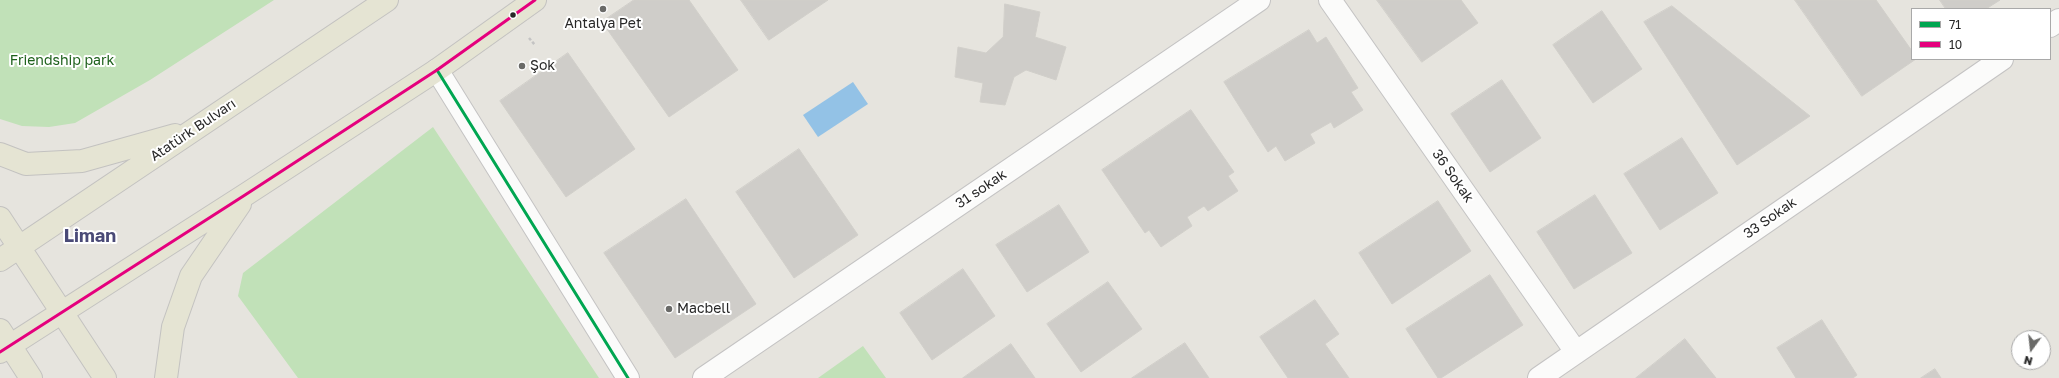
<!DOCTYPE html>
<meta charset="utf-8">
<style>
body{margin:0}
#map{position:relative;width:2059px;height:378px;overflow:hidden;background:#e6e4de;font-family:"Golos Text",sans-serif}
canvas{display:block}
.legend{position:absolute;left:1911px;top:8px;width:140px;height:52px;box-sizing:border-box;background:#fff;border:1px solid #a9a9a9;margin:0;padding:5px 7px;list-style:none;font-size:12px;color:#282828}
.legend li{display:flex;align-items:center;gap:8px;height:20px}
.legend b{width:20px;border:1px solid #a9a9a9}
.north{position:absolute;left:2011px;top:330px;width:40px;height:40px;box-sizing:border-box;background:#fff;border:1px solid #a9a9a9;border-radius:50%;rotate:195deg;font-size:11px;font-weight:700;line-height:16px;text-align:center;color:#282828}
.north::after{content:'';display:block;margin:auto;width:14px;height:18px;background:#6a6a68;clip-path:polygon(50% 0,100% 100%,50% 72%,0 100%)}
</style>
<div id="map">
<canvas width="2059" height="378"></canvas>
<ul class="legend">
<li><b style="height:5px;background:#00a651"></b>71</li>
<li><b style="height:5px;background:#e5007d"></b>10</li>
</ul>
<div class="north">N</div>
</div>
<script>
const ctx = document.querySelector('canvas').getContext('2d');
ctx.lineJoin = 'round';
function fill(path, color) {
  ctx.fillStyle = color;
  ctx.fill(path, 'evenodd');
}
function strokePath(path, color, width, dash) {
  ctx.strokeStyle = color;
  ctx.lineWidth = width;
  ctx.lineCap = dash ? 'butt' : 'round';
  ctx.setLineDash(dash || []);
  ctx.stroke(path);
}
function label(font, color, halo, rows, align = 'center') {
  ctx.font = font + ' "Golos Text",sans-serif';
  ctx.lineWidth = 4;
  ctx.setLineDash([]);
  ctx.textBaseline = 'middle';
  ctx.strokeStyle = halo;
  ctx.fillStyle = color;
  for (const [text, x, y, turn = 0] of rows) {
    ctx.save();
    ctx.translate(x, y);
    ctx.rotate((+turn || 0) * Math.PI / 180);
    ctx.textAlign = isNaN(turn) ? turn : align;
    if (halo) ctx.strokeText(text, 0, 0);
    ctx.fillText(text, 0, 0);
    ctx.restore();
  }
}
fill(new Path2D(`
 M0 0H274L150 80 75 123 49 127 22 126 0 119Z
 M433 127 599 378H298L238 296 243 273Z
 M863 346 886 378H818Z`), '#c1e1b8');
fill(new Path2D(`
 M853 82 868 104 818 137 803 115Z`), '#93c2e6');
const building = new Path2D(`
 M634 0H689L738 70 669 117 602 22Z
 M741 0H828L769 40Z
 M1377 0H1461L1478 23 1422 62Z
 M1795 0H1876L1912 51V59H1916L1862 96Z
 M1940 0H2000L1986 9H1946Z
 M1005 4 1040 12 1035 37 1066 47 1056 80 1026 70 1014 77 1005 105 980 102 983 83 955 77 958 47 986 53 1003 37Z
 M1672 6 1810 116 1737 165 1644 22Z
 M1602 11 1642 69 1593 103 1553 45Z
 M1309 30 1317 43 1326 37 1358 88 1351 92 1363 110 1334 128 1331 122 1310 134 1315 143 1285 161 1276 146 1268 152 1224 82Z
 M568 53 635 149 566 197 500 101Z
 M1502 80 1541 138 1490 172 1451 114Z
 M1191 110 1234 172 1228 176 1238 191 1208 211 1204 206 1187 217 1192 226 1161 247 1149 230 1145 233 1102 170Z
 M1682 138 1718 193 1660 230 1624 174Z
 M799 149 858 235 794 278 736 192Z
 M1595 195 1632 253 1574 289 1537 232Z
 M686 199 756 304 675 358 604 253Z
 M1438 201 1471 251 1392 304 1359 253Z
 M1059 205 1089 252 1027 292 996 245Z
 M963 269 995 316 932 360 900 313Z
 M1490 275 1523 325 1441 378H1438L1406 329Z
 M1108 282 1142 329 1081 372 1047 324Z
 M1315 300 1339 334 1325 344 1349 378H1288L1260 337Z
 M1822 320 1857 375 1853 378H1796L1777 348Z
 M1685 339 1716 378H1636Z
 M1185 343 1209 378H1132Z
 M1011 344 1035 378H963Z
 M1935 369 1941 378H1921Z`);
fill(building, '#cfcdc9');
strokePath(building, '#d1cfca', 1);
const minor = new Path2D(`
 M1330 0 1576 352
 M2050 26 2059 20
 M437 70 628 378
 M704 378 1259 0
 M1539 378 2002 59`);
const major = new Path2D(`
 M0 154 26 164 82 161 175 135
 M0 218 105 378
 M0 260 387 0
 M0 330 31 378
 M0 352 245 195 437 70 535 0
 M166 378 173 327 191 276 240 204`);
strokePath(minor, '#c4c3c3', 24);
strokePath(major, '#c3c2c0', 24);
strokePath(new Path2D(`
 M529 38 535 45`), '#c4c3c3', 2.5, [3, 2]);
strokePath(minor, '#fbfbfa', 22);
strokePath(major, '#e5e4d3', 22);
strokePath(new Path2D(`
 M437 70 628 378`), '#00a651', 3);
strokePath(new Path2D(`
 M0 352 245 195 437 70 535 0`), '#e5007d', 3);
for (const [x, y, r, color] of [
 [603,9,4,"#6a6a68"],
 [513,15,3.5,"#282828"],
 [522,66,4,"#6a6a68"],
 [669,309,4,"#6a6a68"]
]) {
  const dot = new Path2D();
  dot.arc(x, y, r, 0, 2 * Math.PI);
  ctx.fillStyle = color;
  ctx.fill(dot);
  strokePath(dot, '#fff', 1.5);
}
label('14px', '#282828', '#fff', [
 ["Antalya Pet",603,24,"center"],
 ["Şok",530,66],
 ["Macbell",677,309]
], 'left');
label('14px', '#1e611c', '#fff', [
 ["Friendship park",62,61]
]);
label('14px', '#282828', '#fff', [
 ["Atatürk Bulvarı",193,130,-34],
 ["36 Sokak",1453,176,55],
 ["31 sokak",981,189,-34],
 ["33 Sokak",1770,218,-35]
]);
label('bold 18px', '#4a4a77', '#fff', [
 ["Liman",90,236]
]);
</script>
